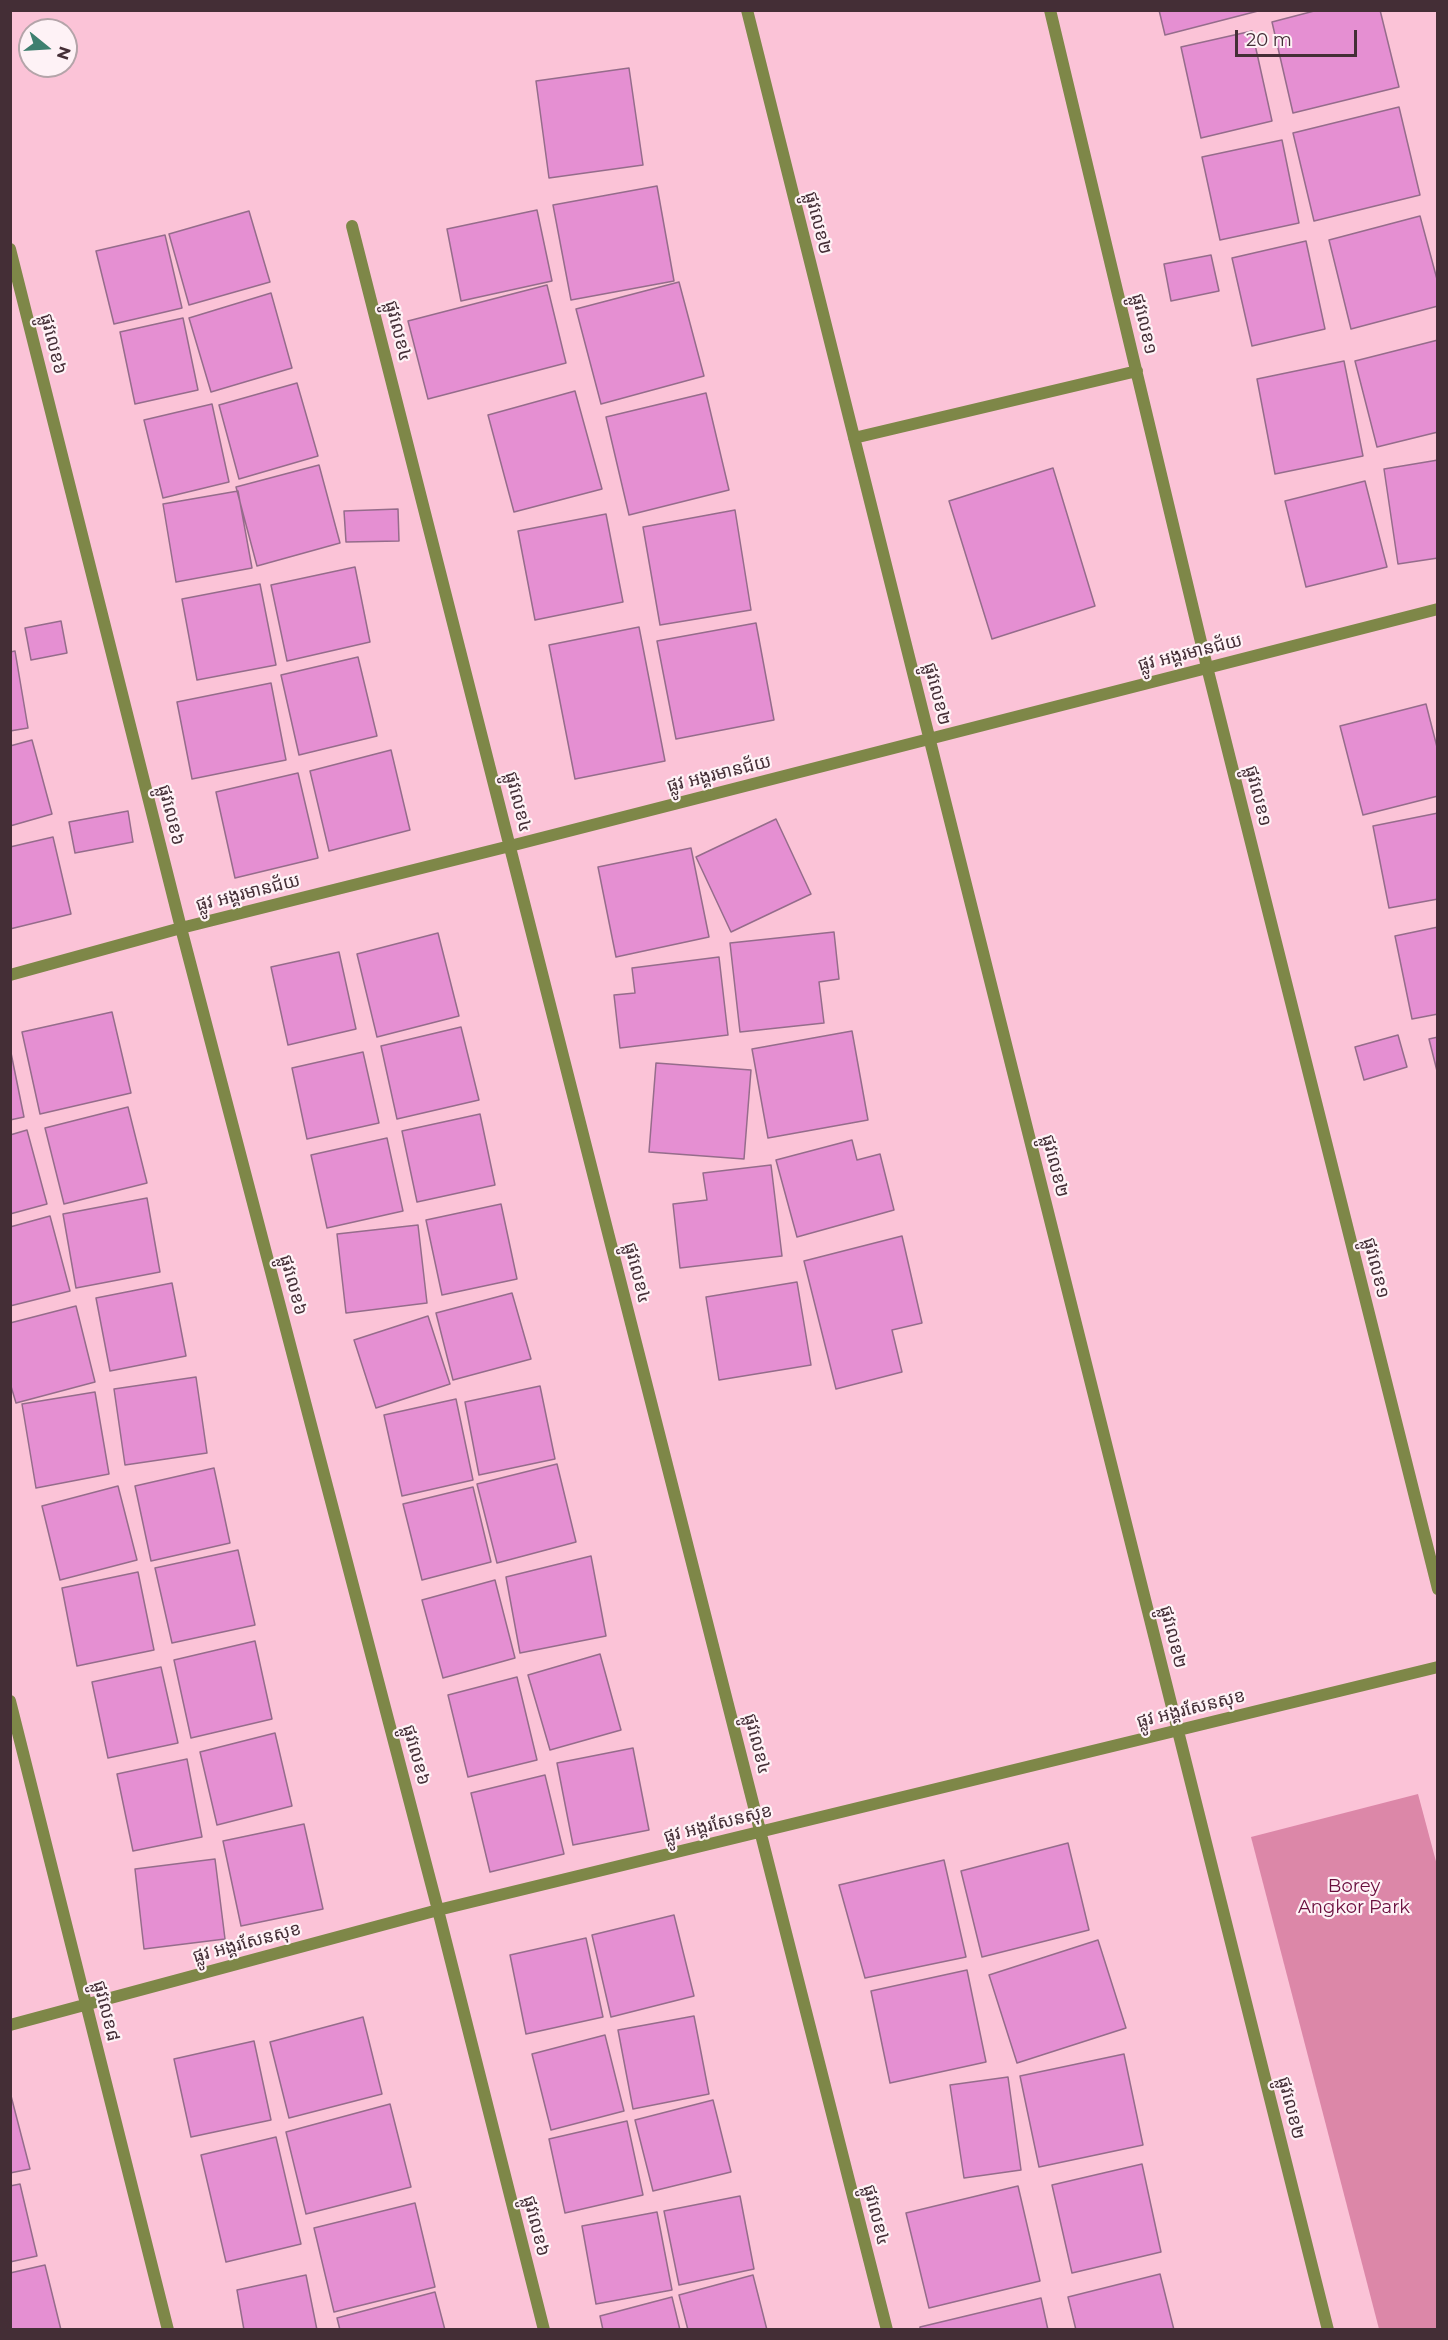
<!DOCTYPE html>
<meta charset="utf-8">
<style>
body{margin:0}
#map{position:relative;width:1448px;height:2340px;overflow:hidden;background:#fbc3d7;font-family:Montserrat,sans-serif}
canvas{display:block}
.frame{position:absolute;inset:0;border:12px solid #442e36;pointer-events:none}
.north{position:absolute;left:18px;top:18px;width:60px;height:60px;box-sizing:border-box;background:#fef2f6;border:2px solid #b4a4a9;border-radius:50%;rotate:108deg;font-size:16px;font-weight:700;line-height:24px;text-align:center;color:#442e36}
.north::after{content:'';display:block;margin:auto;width:21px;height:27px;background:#3e7f6f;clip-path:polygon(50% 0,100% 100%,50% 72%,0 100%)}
.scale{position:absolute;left:1235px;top:30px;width:122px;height:27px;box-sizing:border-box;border:3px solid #442e36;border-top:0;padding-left:8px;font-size:18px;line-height:21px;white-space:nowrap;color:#442e36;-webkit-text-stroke:4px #fef2f6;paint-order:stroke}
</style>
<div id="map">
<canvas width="1448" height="2340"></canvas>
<div class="frame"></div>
<div class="north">N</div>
<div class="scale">20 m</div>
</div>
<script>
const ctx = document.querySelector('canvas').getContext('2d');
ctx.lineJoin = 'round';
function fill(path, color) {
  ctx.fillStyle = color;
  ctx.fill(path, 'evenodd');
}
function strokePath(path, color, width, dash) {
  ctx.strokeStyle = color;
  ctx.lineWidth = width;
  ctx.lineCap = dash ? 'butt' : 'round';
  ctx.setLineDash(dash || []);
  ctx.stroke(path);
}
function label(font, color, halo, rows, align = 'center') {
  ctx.font = font + ' Montserrat,"Noto Sans Khmer",sans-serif';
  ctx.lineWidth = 4.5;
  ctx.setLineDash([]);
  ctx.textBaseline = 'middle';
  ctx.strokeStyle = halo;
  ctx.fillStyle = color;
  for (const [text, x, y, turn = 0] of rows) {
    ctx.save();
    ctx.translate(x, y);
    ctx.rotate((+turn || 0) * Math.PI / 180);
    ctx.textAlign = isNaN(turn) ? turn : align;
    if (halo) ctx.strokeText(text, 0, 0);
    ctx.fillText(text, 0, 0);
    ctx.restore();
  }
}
fill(new Path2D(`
 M1418 1794 1438 1869 1437 2329H1379L1251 1837Z`), '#dc87a8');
const building = new Path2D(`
 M1159 10H1258V11L1165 35Z
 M1318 10H1380L1399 87 1293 113 1272 22Z
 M1252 31 1272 121 1201 138 1181 47Z
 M629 68 643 165 549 178 536 81Z
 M1399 107 1420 195 1314 221 1293 133Z
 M1282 140 1299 223 1220 240 1202 157Z
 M657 186 674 281 571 300 553 205Z
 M537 210 552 281 461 301 447 229Z
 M249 211 270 282 189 305 169 234Z
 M1420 216 1438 283V306L1351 329 1329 240Z
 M165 235 182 308 114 324 96 251Z
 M1306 241 1325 329 1252 346 1232 258Z
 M1211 255 1219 291 1171 301 1164 264Z
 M679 282 704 376 601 404 576 309Z
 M547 285 566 363 428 399 408 321Z
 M271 293 292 368 211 392 189 318Z
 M183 318 198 390 135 404 120 332Z
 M1438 340V432L1377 447 1355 361Z
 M1344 361 1363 456 1275 474 1257 379Z
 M297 383 318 456 239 479 219 405Z
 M575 391 602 489 514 512 488 415Z
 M706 393 729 490 629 515 606 417Z
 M212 404 229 482 163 498 144 420Z
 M1438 460V558L1398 564 1384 469Z
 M319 465 340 543 257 566 236 487Z
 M1053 468 1095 606 992 639 949 501Z
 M1365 481 1387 567 1306 587 1285 501Z
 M238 491 252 568 176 582 163 504Z
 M398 509 399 541 346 542 344 511Z
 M735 510 751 610 660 625 643 527Z
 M606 514 623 602 535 620 518 531Z
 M355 567 370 642 287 661 271 585Z
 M260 584 276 665 197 680 182 599Z
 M61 621 67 653 31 660 25 628Z
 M756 623 774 720 676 739 657 641Z
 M639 627 665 761 575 779 549 645Z
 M15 651 28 728 10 731V652Z
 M358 657 377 736 299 755 281 675Z
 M271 683 286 760 192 779 177 702Z
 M1426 704 1438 751V796L1363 815 1340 726Z
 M32 740 52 814 10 826V746Z
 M391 750 410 830 329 851 310 771Z
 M298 773 318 858 235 878 216 792Z
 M128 811 133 842 75 853 69 822Z
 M1438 813V899L1389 908 1373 826Z
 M776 819 811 894 731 932 696 857Z
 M53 837 71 914 10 929V847Z
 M691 848 709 937 616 957 598 867Z
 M1438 927V1014L1412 1019 1395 936Z
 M834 932 839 979 819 982 824 1023 740 1032 730 943Z
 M438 933 459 1016 377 1037 357 954Z
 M339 952 356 1029 288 1045 271 967Z
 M719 957 728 1035 620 1048 614 995 635 993 632 968Z
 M112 1012 131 1093 40 1114 22 1032Z
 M461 1027 479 1100 397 1119 381 1046Z
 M852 1031 868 1120 768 1138 752 1049Z
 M1398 1035 1407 1067 1364 1080 1355 1047Z
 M1438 1037V1075L1429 1039Z
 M10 1048 24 1117 10 1120Z
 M363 1052 379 1123 307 1139 292 1068Z
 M656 1063 751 1070 744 1159 649 1152Z
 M128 1107 147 1183 64 1204 45 1128Z
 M480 1114 495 1185 417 1202 402 1131Z
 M27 1130 47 1204 10 1214V1135Z
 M387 1138 403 1211 327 1228 311 1155Z
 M852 1140 857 1160 880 1154 894 1210 797 1237 776 1160Z
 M771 1165 782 1256 680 1268 673 1204 707 1200 703 1173Z
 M147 1198 160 1272 76 1288 63 1214Z
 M501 1204 517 1279 442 1295 426 1220Z
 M50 1216 70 1291 10 1306V1227Z
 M418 1225 427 1303 346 1313 337 1234Z
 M902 1236 922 1323 892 1330 902 1372 836 1389 804 1261Z
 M797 1282 811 1365 719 1380 706 1297Z
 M172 1283 186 1356 110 1371 96 1298Z
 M512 1293 531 1359 453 1380 436 1313Z
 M76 1306 95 1382 16 1403 10 1383V1323Z
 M428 1316 450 1384 376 1408 354 1340Z
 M196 1377 207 1453 125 1465 114 1389Z
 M540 1386 555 1459 479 1475 465 1402Z
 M95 1392 109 1474 36 1488 22 1404Z
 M456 1399 473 1480 402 1496 384 1415Z
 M557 1464 576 1542 497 1563 477 1484Z
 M214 1468 230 1543 151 1561 135 1486Z
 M118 1486 137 1560 60 1580 42 1506Z
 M473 1487 491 1562 422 1580 403 1504Z
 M238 1550 255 1625 172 1643 155 1568Z
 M591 1556 606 1636 520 1653 506 1577Z
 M138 1572 154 1650 77 1666 62 1588Z
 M495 1580 515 1658 443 1678 422 1600Z
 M255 1641 272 1719 191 1738 174 1660Z
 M600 1654 621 1730 550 1750 528 1675Z
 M161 1667 178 1743 108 1758 92 1682Z
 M517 1677 537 1760 468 1777 448 1695Z
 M275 1733 292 1806 217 1825 200 1752Z
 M633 1748 649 1830 573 1845 557 1763Z
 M187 1759 202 1837 133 1851 117 1774Z
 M545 1775 564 1854 490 1872 471 1793Z
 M304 1824 323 1909 241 1926 223 1841Z
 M1068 1843 1089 1930 982 1957 961 1871Z
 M215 1859 225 1939 144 1949 135 1869Z
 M944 1860 966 1957 865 1978 839 1885Z
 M674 1915 694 1996 611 2017 592 1935Z
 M586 1938 603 2017 526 2034 510 1955Z
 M1098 1940 1126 2028 1017 2063 989 1975Z
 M967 1970 986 2062 890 2083 871 1991Z
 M694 2016 709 2094 633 2109 618 2030Z
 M363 2017 382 2094 289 2118 270 2042Z
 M605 2035 624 2111 551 2130 532 2054Z
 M254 2041 271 2120 191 2137 174 2059Z
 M1124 2054 1143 2145 1039 2167 1020 2076Z
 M1008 2077 1021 2170 964 2178 950 2085Z
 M10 2092 30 2169 10 2173Z
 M713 2100 731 2172 653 2191 635 2120Z
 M390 2104 411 2187 306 2214 286 2132Z
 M627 2121 643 2195 565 2213 549 2139Z
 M276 2137 301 2244 226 2262 201 2155Z
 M1142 2164 1161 2252 1072 2273 1052 2185Z
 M20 2184 37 2256 10 2262V2186Z
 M1018 2186 1040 2281 929 2308 906 2213Z
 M740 2196 754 2269 679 2285 664 2211Z
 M415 2203 435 2287 334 2312 314 2228Z
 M657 2212 672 2290 596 2304 582 2226Z
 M45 2265 61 2330H10V2273Z
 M1160 2274 1174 2330H1076L1068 2297Z
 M306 2275 317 2330H244L237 2290Z
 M753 2275 767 2330H688L679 2295Z
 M435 2292 445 2330H340L337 2318Z
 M672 2297 680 2330H603L600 2316Z
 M1041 2298 1048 2330H920V2327Z`);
fill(building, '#e58fd2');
strokePath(building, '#956c8b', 1.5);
strokePath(new Path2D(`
 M747 10 1328 2330
 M1050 10 1207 667 1438 1589
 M352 226 887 2330
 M10 249 181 928 438 1910 544 2330
 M854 438 1137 371
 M10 975 181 928 510 846 1438 609
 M10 1701 168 2330
 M10 2025 438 1910 1438 1667`), '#7e8748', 12);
label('18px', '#442e36', '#fef2f6', [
 ["ផ្លូវលេខ២",818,223,76],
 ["ផ្លូវលេខ១",1144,324,77],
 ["ផ្លូវលេខ៤",398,331,76],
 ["ផ្លូវលេខ៦",53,344,76],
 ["ផ្លូវ អង្គរមានជ័យ",1190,653,-14],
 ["ផ្លូវលេខ២",937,694,76],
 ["ផ្លូវ អង្គរមានជ័យ",719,774,-14],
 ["ផ្លូវលេខ១",1258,796,76],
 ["ផ្លូវលេខ៤",518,802,76],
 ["ផ្លូវលេខ៦",171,815,76],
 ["ផ្លូវ អង្គរមានជ័យ",248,893,-14],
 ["ផ្លូវលេខ២",1055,1166,76],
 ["ផ្លូវលេខ១",1376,1268,76],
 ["ផ្លូវលេខ៤",637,1273,76],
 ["ផ្លូវលេខ៦",293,1285,75],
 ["ផ្លូវលេខ២",1173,1637,76],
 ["ផ្លូវ អង្គរសែនសុខ",1191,1709,-14],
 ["ផ្លូវលេខ៤",757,1744,76],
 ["ផ្លូវលេខ៦",416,1755,75],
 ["ផ្លូវ អង្គរសែនសុខ",718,1824,-14],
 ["ផ្លូវ អង្គរសែនសុខ",247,1943,-15],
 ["ផ្លូវលេខ៨",106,2011,76],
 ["ផ្លូវលេខ២",1291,2108,76],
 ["ផ្លូវលេខ៤",876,2215,76],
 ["ផ្លូវលេខ៦",536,2226,76]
]);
label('18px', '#690d3d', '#fef2f6', [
 ["Borey",1354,1887],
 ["Angkor Park",1354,1908]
]);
</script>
